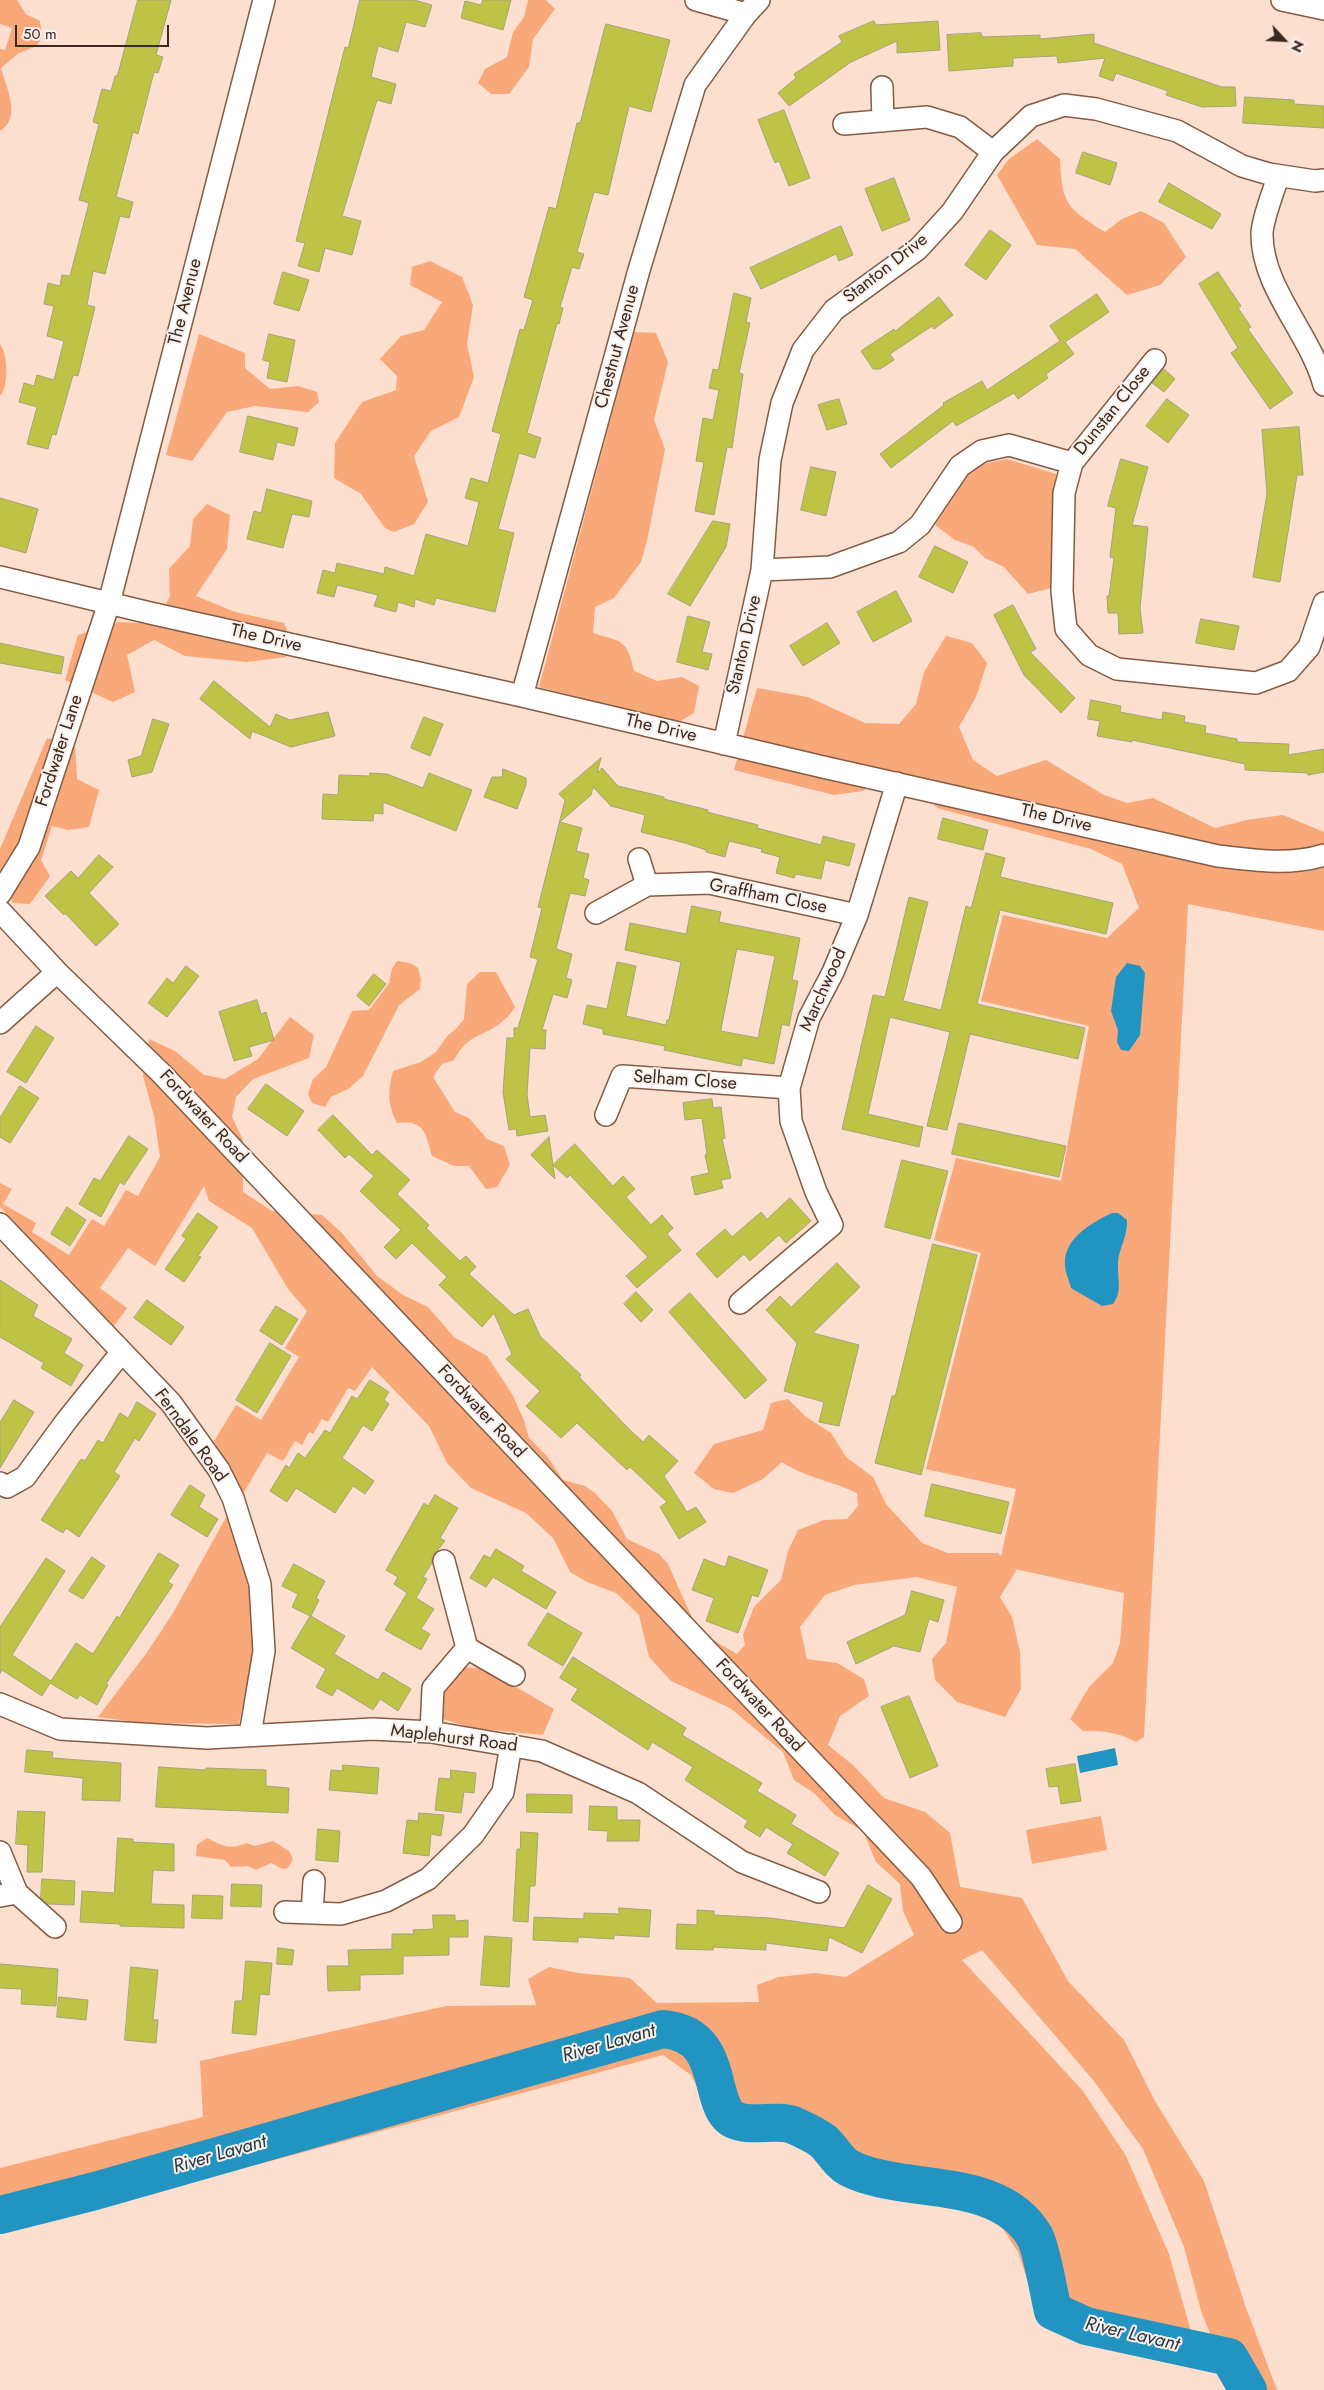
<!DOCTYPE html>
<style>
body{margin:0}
#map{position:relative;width:1324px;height:2390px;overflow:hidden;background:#fcdfcf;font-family:Jost,sans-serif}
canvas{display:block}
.north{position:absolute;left:1259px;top:15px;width:50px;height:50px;-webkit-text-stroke:4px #faf0eb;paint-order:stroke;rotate:115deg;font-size:14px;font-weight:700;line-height:20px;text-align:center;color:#3b291f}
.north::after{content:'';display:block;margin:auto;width:18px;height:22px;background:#3b291f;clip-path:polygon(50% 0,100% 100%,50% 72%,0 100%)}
.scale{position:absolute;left:15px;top:25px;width:154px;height:22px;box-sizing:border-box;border:2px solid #3b291f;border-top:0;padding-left:6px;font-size:15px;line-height:18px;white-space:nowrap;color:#3b291f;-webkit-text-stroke:4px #faf0eb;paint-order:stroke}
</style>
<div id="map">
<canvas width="1324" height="2390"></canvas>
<div class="north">N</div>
<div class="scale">50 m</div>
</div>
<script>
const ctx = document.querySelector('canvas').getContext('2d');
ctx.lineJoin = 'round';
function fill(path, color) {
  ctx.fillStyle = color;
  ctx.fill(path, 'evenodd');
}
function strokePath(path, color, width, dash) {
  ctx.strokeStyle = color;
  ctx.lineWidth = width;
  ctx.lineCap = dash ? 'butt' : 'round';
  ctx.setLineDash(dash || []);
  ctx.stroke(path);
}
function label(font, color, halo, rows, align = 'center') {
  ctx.font = font + ' Jost,sans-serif';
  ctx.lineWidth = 4;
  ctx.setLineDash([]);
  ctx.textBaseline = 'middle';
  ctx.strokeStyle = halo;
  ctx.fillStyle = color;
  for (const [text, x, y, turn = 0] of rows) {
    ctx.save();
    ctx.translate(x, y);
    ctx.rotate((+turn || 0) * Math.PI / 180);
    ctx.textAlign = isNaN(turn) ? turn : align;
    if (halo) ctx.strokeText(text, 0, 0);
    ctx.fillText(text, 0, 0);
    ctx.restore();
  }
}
fill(new Path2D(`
 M0 0H17L26 14 40 21 42 36 37 46 19 53 1 68C6 87 22 118 0 131V49L5 50 12 28 0 24Z
 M528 0H546L555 9 533 39 529 67 509 94H491L478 83 485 69 507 57 513 32 524 17Z
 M1037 139 1060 159C1062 205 1067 208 1105 232L1122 219 1141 211 1164 223 1186 257 1160 285 1127 295 1075 249 1037 245 997 175 1009 159Z
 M430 261 462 277 473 305 467 344 474 377 459 417 431 431 414 456 428 502 414 524 394 532 385 528 361 494 334 478 335 443 362 402 396 390 397 376 380 359 401 336 424 330 442 302 410 285 412 267Z
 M634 332 656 333 668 362 654 420 665 449 647 541 641 562 614 598 595 607 593 633C622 642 627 639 634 671L657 681 682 677 699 686 694 713 677 723 539 687Z
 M199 334 245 353V368L270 389 298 386 317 392 319 402 308 412 255 406 227 412 192 461 166 455Z
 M0 344C8 354 9 387 0 396Z
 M1007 459 1056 474 1051 588 1028 594 1004 567 985 558 974 547 955 540 935 525 966 473 987 463Z
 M207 504 230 515 227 549 196 596 235 612 284 623 290 637 286 657 247 662 185 656 154 640 127 655 135 692 113 702 65 680 78 635 119 622 156 624 170 596 169 569 190 546 193 519Z
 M946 636 972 643 987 663 976 697 959 727 973 760 997 776 1046 760 1104 795 1127 803 1153 798 1215 828 1247 820 1283 815 1324 832V931L1188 904 1144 1737 1136 1742C1118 1732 1103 1731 1083 1731L1070 1719 1089 1687 1113 1663 1120 1643 1124 1593 1015 1569 1016 1571 1000 1597 1012 1617 1020 1652 1021 1689 1005 1717 957 1702 935 1680 932 1659 946 1643 957 1587 917 1577 854 1585 825 1595 800 1627 807 1659 837 1663 864 1679 869 1696 840 1716 828 1745 853 1765 884 1798 925 1812 950 1833 960 1887 1022 1898 1068 1981 1124 2040 1155 2101 1204 2181 1245 2305 1277 2390H1233L1202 2314 1184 2247 1143 2149 1093 2080 982 1950 962 1960 1083 2091 1126 2156 1169 2254 1194 2342 1040 2318 1018 2252 999 2223 969 2208 931 2206 891 2199 840 2175 812 2148 781 2133 726 2136 710 2112 691 2075 663 2055 0 2234V2168L203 2117 200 2061 446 2006 536 2005 528 1979 549 1967 578 1973 630 1978 657 2003 759 2002 757 1985 779 1977 815 1973 846 1977 914 1935 903 1911 900 1884 876 1862 863 1831 835 1815 814 1793 794 1780 783 1752 730 1708 671 1681 649 1657 639 1615 616 1593 587 1582 570 1572 553 1538 526 1513 471 1488 447 1463 429 1426 372 1367 355 1391 348 1388 328 1422 322 1419 313 1434 309 1432 302 1445 295 1441 283 1461 267 1453 243 1494 214 1441 236 1405 261 1420 299 1357 285 1348 307 1311 288 1289 252 1228 209 1201 204 1186 155 1266 128 1248 100 1288 127 1308 114 1326 0 1207V1183L12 1189 3 1204 36 1223 32 1232 69 1255 92 1219 104 1226 126 1190 138 1196 160 1157 154 1116 143 1076 149 1039 175 1051 204 1075 225 1079 258 1059 290 1017 314 1035 309 1058 253 1079 236 1097 232 1117 243 1140V1192L272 1211 322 1215 342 1233 377 1276 403 1295 428 1307 454 1337 487 1356 512 1394 524 1420 529 1438 547 1456 563 1480 585 1486 595 1493 612 1511 627 1539 659 1554 668 1564 698 1631 737 1654 745 1645 743 1635 754 1607 781 1580 788 1551 798 1530 824 1520 847 1519 858 1506 857 1493C830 1480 808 1479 782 1462L763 1479 733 1493 714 1489 694 1473 714 1444 763 1430 771 1403 788 1399 805 1416 831 1433 846 1457 873 1477 886 1504 922 1543 948 1553H998L1001 1556 1016 1489 926 1469 981 1253 934 1240 956 1158 1061 1181 1089 1026 981 1001 1003 915 1107 938 1139 908 1122 864 1091 849 937 808 912 776 886 771 863 791 834 795 734 770 757 688 808 697 865 723 899 724 916 704 924 672Z
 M47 738 75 746 77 779 99 790 89 827 68 830 52 826 41 860 50 876 30 904 13 903 0 882V849Z
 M397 961 410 963 418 968 421 979 420 989 399 1005 363 1076 348 1089 331 1097 325 1107 312 1103 308 1094 313 1079 326 1067 352 1011 369 1010 389 983 392 969Z
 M480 972H496L515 1007C512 1011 509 1016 505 1019 486 1038 469 1031 454 1060L442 1064 433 1077 455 1112 469 1118 487 1139 504 1146 510 1165 497 1187 486 1189 469 1166H454L432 1156C425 1132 425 1120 397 1123 387 1104 388 1091 393 1071L421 1062 436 1052 448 1035 457 1028 464 1019 467 984Z
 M229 1512 249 1590 253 1655 239 1724 142 1723 98 1717 148 1651 173 1613Z
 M464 1667 485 1669 554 1709 543 1735 472 1728 443 1719 444 1688Z
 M1101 1816 1107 1850 1032 1864 1026 1830Z
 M207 1838C223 1846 229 1850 247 1843L255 1846 273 1841 289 1851 293 1859 288 1868 283 1869 271 1863 256 1870 248 1866 231 1867 225 1860 196 1856 197 1845Z`), '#f9a879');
fill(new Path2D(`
 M1127 963 1140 966 1145 973 1140 1035 1129 1051 1121 1050 1117 1042 1118 1030 1111 1011 1116 977Z
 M1112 1213H1118L1127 1220C1128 1236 1119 1248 1118 1262 1117 1278 1123 1291 1113 1304L1102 1306 1071 1288C1069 1280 1065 1272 1065 1265 1063 1239 1091 1223 1112 1213Z
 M1115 1748 1118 1765 1080 1773 1077 1756Z`), '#2294c2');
strokePath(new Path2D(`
 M0 2215 95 2191 663 2029C730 2035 704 2110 737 2121 754 2127 778 2119 793 2125 802 2129 815 2135 823 2141 832 2149 839 2163 849 2168 857 2172 869 2176 878 2178 930 2191 1004 2183 1035 2237 1042 2251 1049 2294 1053 2311L1086 2326 1229 2357 1248 2390`), '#2294c2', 38);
const building = new Path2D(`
 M138 0H171L156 55 163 57 158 73 154 72 138 134 133 132 116 197 133 202 129 218 120 216 105 274 93 271 87 305 95 307 78 376 73 375 56 435 52 434 48 449 27 444 37 407 19 402 24 383 34 386 37 375 54 380 64 341 47 336 54 306 44 304 48 283 60 286 62 275 70 276 89 203 79 200 99 124 93 122 102 89 111 91 115 76H117Z
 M360 0H414L432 5 425 27 406 22 398 52 378 46 371 77 396 84 391 104 377 100 342 216 361 221 352 255 325 248 319 272 298 266 305 243 296 241 345 47 348 48Z
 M483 0H511L503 30 461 18 465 1 481 5Z
 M874 21 876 25 938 21 940 50 897 53V41L851 62 789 106 778 93 796 78 794 74 842 42 839 36Z
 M606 24 670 40 651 112 629 106 608 195 594 192 577 252 584 254 579 269 572 267 560 307 563 308 559 324 557 323 527 433 541 438 535 458 519 453 498 529 514 533 495 612 436 598 434 605 415 599 414 607 398 602 396 612 374 606 378 595 337 585 334 597 317 593 323 570 335 573 337 563 384 574 385 567 414 576 426 534 468 546 479 502 465 498 471 478 488 483 501 434 492 431 520 329 524 330 533 300 524 297 549 207 556 209 577 123H580Z
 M981 33 982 37 1040 35V39L1094 34V43L1222 87H1235L1236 106 1202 107 1166 95 1168 91 1116 73 1113 81 1099 76 1105 58 1058 63 1057 56 1013 58V66L949 71 947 35Z
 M1245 97 1294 100V104L1324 106V128L1243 123Z
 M784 110 810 178 789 186 779 161 775 163 758 120Z
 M1083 152 1117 163 1110 185 1076 173Z
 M894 178 910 220 882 231 865 189Z
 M1169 183 1221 214 1212 229 1159 202Z
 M841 226 853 255 839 261 836 254 761 289 750 268Z
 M990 230 1011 245 986 280 965 265Z
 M283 272 309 280 299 311 274 304Z
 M1218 272 1241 306 1238 308 1251 327 1248 329 1293 393 1270 409 1231 353 1238 348 1199 284Z
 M734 293 751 298 746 322 750 323 739 373 743 374 732 448 727 447 714 515 695 511 704 462 696 461 703 418 713 420 719 390 709 388 713 369 718 370Z
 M1097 294 1109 312 1065 342 1074 354 1046 374 1048 378 1018 399 1014 393 956 426 953 421 891 468 880 454 944 405 943 403 982 381 987 390 1060 341 1050 326Z
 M939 297 953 315 934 329 932 326 890 354 894 360 880 369H873L861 351 894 329 895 331Z
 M269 334 295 340 287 382 267 378 270 362 263 360Z
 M1164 369 1175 379 1164 392 1152 383Z
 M839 399 847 424 827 430 818 405Z
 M1167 399 1189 415 1168 443 1146 426Z
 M248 416 298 428 294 446 277 442 273 460 240 452Z
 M1299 427 1303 475H1297L1280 582 1253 577 1267 494 1262 430Z
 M1121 459 1148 467 1132 525 1148 527 1140 608 1143 633 1119 634 1118 613H1108L1107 596H1109L1114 558 1110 557 1116 508 1108 506Z
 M811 467 836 472 826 516 801 510Z
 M267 489 312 501 309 517 292 514 283 548 247 539 254 511 261 513Z
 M0 498 38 509 26 553 0 546Z
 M713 521 730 524 726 547 690 606 668 594Z
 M935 546 968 562 953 593 919 577Z
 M896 591 912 621 873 642 857 612Z
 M1013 605 1036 649 1030 652 1075 698 1061 713 1024 675 994 615Z
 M688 616 710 622 702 652 712 654 708 670 677 662Z
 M1201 619 1239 626 1234 650 1196 643Z
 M827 623 840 643 803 666 790 646Z
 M0 643 64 657 61 674 0 663Z
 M214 681 270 727 276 714 290 720 328 712 335 736 291 747 252 731 250 739 200 699Z
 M1091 700 1121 706 1120 712 1162 720 1163 712 1185 716 1184 722 1206 726 1205 733 1237 739V742L1289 744 1288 755 1324 749V772L1308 775V773L1245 770V764L1132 740V742L1097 736 1100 721 1088 719Z
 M424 717 443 724 430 756 411 748Z
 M153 719 169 724 152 772 132 777 128 760 141 756Z
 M601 758 597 773 602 768 618 786 664 797V799L708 810 707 812 758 825 757 828 821 845 823 836 855 844 849 866 825 860 821 879 796 874 794 878 776 873 780 857 761 852 762 849 729 841 725 857 706 852V850L685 843 641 832 645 815 611 806 593 787 591 795 560 822 582 828 576 851 589 854 583 878 589 880 585 896 570 893 556 949 572 954 566 978 572 980 567 998 553 994 542 1030H546L545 1049 530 1048 527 1094 530 1117 545 1115 548 1131 517 1136 516 1129 509 1130 503 1092 507 1038H514V1028H518L538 959 530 957 542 908 538 907 565 800 559 794Z
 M503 769 526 778V785L517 809 484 797 492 777H502Z
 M370 773 387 774 423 788 429 773 472 790 456 831 383 802V814L374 813 373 821 322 819 323 794 338 795 339 775 370 776Z
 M943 818 988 830 983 850 938 839Z
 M986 853 1005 858 1000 877 1113 903 1106 934 1000 910 977 1004 1085 1028 1078 1059 970 1034 947 1130 927 1126 950 1032 890 1017 868 1114 923 1127 919 1147 842 1129 873 995 885 997 909 897 928 902 903 1001 941 1010 966 906 971 908Z
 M99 855 113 867 89 893 119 924 96 946 65 913 64 915 45 896 71 871 78 878Z
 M692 906 721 912 719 922 800 938 792 980 798 981 789 1026 782 1024 774 1064 743 1058 741 1066 664 1050 665 1046 603 1034V1029L583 1024 587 1005 607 1009 617 962 636 966 626 1016 666 1025 667 1020H669L681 962 625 950 630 923 686 934ZM737 949 775 956 758 1038 721 1031Z
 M186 966 199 976 167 1017 148 1003 167 978 173 983Z
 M374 974 386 984 369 1006 357 996Z
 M257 1000 261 1014 266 1012 274 1040 249 1047 252 1056 234 1061 219 1012Z
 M36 1026 54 1038 26 1083 7 1072Z
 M266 1084 304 1111 287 1136 248 1109Z
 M20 1086 39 1098 10 1143 0 1137V1118Z
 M712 1099 713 1108 721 1107 725 1138 722 1139 731 1178 721 1180 723 1188 695 1195 691 1177 709 1173 705 1155 707 1154 702 1118 685 1120 683 1103Z
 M333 1115 372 1155 377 1150 410 1180 397 1194 429 1225 426 1228 460 1261 466 1256 476 1267 469 1274 514 1315 528 1309 540 1336 581 1375 579 1377 630 1430 643 1442 649 1435 678 1461 664 1476 687 1512 696 1507 706 1522 679 1539 660 1507 667 1502 630 1467 627 1470 577 1423 561 1438 526 1406 540 1391 506 1359 512 1354 494 1313 482 1327 439 1285 447 1277 412 1243 396 1259 384 1247 401 1230 360 1191 374 1176 349 1154 345 1158 318 1130Z
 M959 1123 1066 1146 1059 1177 952 1154Z
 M129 1136 148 1149 124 1185 120 1182 101 1217 79 1204 94 1178 100 1181Z
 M549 1137 555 1179 531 1155Z
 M575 1144 613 1186 623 1176 635 1189 626 1197 651 1225 662 1215 673 1228 667 1234 681 1250 637 1288 626 1276 648 1257 570 1175 567 1178 553 1165Z
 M902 1160 948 1171 930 1239 885 1227Z
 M790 1198 811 1221 786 1243 779 1235 750 1261 744 1254 717 1278 696 1254 725 1229 732 1237 761 1212 767 1219Z
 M67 1207 86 1220 70 1246 51 1234Z
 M198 1213 218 1227 198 1256 201 1257 184 1282 165 1269 186 1239 182 1236Z
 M933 1244 977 1255 921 1475 875 1463 892 1396H895Z
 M837 1263 860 1287 813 1333 859 1345 839 1426 819 1422 824 1402 784 1391 797 1343 766 1310 780 1296 791 1307Z
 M0 1280 38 1305 33 1316 72 1339 64 1353 83 1365 71 1386 41 1368 44 1363 0 1337Z
 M636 1292 653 1310 641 1322 624 1304Z
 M690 1293 767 1380 745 1399 669 1312Z
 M147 1300 184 1327 171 1345 134 1318Z
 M276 1306 298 1319 282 1345 260 1331Z
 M270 1343 291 1356 257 1413 236 1400Z
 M370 1380 389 1392 384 1400 389 1404 372 1431 363 1425 342 1458 374 1481 365 1494 353 1486 335 1513 296 1488 287 1502 270 1491 286 1465 289 1468 298 1453 305 1458 325 1430 330 1433 352 1396 357 1399Z
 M14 1400 34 1412 0 1468V1423Z
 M137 1402 156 1414 139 1441 135 1438 114 1472 120 1476 79 1537 66 1528 63 1533 41 1520 81 1459 85 1461 98 1440 103 1443 120 1413 128 1418Z
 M932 1484 1009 1502 1001 1534 925 1516Z
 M190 1485 205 1495 199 1507 218 1519 207 1537 171 1515Z
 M435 1495 458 1508 440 1538 445 1541 432 1557V1563L423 1577 427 1579 416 1598 434 1609 421 1629 430 1634 421 1650 385 1630 407 1593 394 1584 398 1577 386 1570 424 1503 428 1506Z
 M496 1549 524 1566 521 1571 556 1592 546 1609 493 1577 486 1587 470 1578 484 1555 490 1558Z
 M159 1553 179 1565 168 1582 173 1585 106 1684 108 1685 97 1705 80 1695 77 1699 50 1683 42 1696 2 1670 0 1674V1627L46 1558 65 1571 12 1655 51 1681 76 1643 93 1654 117 1616 119 1618Z
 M729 1556 768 1570 758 1597 752 1595 738 1633 706 1621 714 1598 692 1590 704 1559 725 1567Z
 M92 1557 105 1566 83 1599 69 1591Z
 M294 1564 325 1581 316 1598 319 1600 311 1616 345 1636 334 1654 378 1680 383 1672 411 1689 398 1711 380 1699 373 1710 337 1688 332 1696 316 1687 326 1669 291 1648 310 1616 292 1607 298 1594 282 1586Z
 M912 1591 944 1600 938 1622 929 1619 920 1652 894 1646 856 1664 847 1642 905 1615Z
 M548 1613 582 1633 563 1666 528 1645Z
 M573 1657 686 1728 682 1735 762 1783 757 1791 796 1815 791 1824 839 1853 825 1876 787 1853 793 1844 766 1827 760 1837 744 1827 748 1821 685 1780 693 1767 652 1742 648 1750 571 1700 578 1689 560 1678Z
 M909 1696 938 1766 910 1778 881 1707Z
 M27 1750 53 1752 52 1758 121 1763 120 1801 82 1800 83 1778 25 1772Z
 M1075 1764 1081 1801 1061 1804 1058 1786 1049 1787 1046 1769Z
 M343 1765 379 1768 377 1794 329 1790 331 1770 342 1771Z
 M159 1767 206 1770V1768L266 1770V1786L289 1788 288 1813 156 1807Z
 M451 1770 476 1773 474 1793 464 1792 461 1813 435 1810 439 1778 450 1779Z
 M527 1794 572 1795V1813L527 1812Z
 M590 1806 617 1807V1820H640L639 1841H607L608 1831 589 1830Z
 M18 1811 45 1812 42 1872H27L28 1845 16 1844Z
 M419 1813 444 1815 441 1836 431 1834 429 1856 403 1853 407 1820 418 1821Z
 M318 1829 340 1831 338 1862 316 1860Z
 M521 1832 538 1833 535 1886H530L528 1922 513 1921 517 1849H520Z
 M118 1838 133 1839V1842L174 1844V1871L153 1870 151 1904 184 1905V1928L120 1926V1924L80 1922 82 1891 114 1893Z
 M42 1879 75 1881 74 1905 48 1904 41 1898Z
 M232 1884 262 1885 261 1907 231 1906Z
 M868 1885 892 1899 862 1953 829 1937 827 1951 766 1943V1950L713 1947V1950L676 1949 677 1924 697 1925V1910L714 1911V1915L770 1918 844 1928Z
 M193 1895 223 1896 222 1919 192 1918Z
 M619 1908 651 1910 649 1937 614 1935V1939L578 1937V1942L533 1940 534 1917 584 1919V1913L619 1914Z
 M433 1915H455V1921L468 1920V1937H449V1955L403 1956V1974L360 1975V1990L328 1991 327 1966H349L348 1950 392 1949V1934H414L413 1930 433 1929Z
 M485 1936 512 1938 509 1987 481 1985Z
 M278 1948 294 1950 292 1965 277 1964Z
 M246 1961 272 1963 269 1995 260 1994 256 2035 232 2033 235 2001H242Z
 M0 1964 58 1969 56 2006 21 2004 22 1989 0 1988Z
 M131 1967 158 1970 153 2020H158L156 2043 125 2040Z
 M59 1997 88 2000 86 2020 57 2017Z`);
fill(building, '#bfc345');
strokePath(building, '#a2a576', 1);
const minor = new Path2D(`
 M696 0 746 14
 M1282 0 1324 9
 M882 87 883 121
 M844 124 927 117 960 127 993 152
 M1278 177C1273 193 1263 217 1262 233 1261 287 1310 333 1324 385
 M1072 463 1155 360
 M762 570 830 567 899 542 920 525 960 466 982 451 1009 445 1072 463 1064 493 1062 591 1066 629 1089 655 1117 669 1256 683 1288 671 1309 647 1324 603
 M0 577 150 613 522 696 823 767 1218 856C1254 860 1289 866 1324 855
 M522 696 639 270 695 85 746 14 759 0
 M724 744 762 570 770 460 782 403 803 350 834 310 918 249 952 212 993 152 1031 116 1064 105 1096 109 1177 131 1242 166 1269 174 1315 181 1324 180
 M639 859 647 885
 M0 894 29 847 109 603 264 0
 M0 911 57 972 162 1074 921 1877 951 1922
 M596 913 647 885 709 883 857 915
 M0 1023 57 972
 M606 1115 622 1076 789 1088
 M0 1224 171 1403 219 1470 233 1498 260 1584 264 1651 250 1735
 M740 1303 832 1225 816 1192 791 1121 789 1088 809 1018 833 972 857 915 897 783
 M0 1483 7 1487 25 1477 67 1420 121 1353
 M444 1561 467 1648
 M0 1704 60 1729 207 1738 373 1729 431 1732 542 1751 638 1793 742 1862 819 1892
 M431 1732 433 1688 467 1648 514 1675
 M0 1852 17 1893 0 1896
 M17 1893 55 1927
 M285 1912 341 1914 386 1901 428 1879 473 1835 503 1792 511 1745
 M312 1913 314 1881`);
strokePath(minor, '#845b43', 24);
strokePath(minor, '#fff', 21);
label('18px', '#3b291f', '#faf0eb', [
 ["Stanton Drive",886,269,-38],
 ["The Avenue",186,302,-76],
 ["Chestnut Avenue",618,347,-75],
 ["Dunstan Close",1113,411,-51],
 ["The Drive",266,639,13],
 ["Stanton Drive",745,645,-77],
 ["The Drive",661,729,13],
 ["Fordwater Lane",60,751,-72],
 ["The Drive",1056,819,13],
 ["Graffham Close",768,897,11],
 ["Marchwood",824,990,-66],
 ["Selham Close",685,1081,4],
 ["Fordwater Road",203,1117,47],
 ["Fordwater Road",481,1412,47],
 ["Ferndale Road",190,1436,54],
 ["Fordwater Road",759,1706,47],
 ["Maplehurst Road",454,1739,7]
]);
label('italic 19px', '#213843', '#faf0eb', [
 ["River Lavant",609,2044,-16],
 ["River Lavant",220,2155,-16],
 ["River Lavant",1132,2335,13]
]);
</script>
